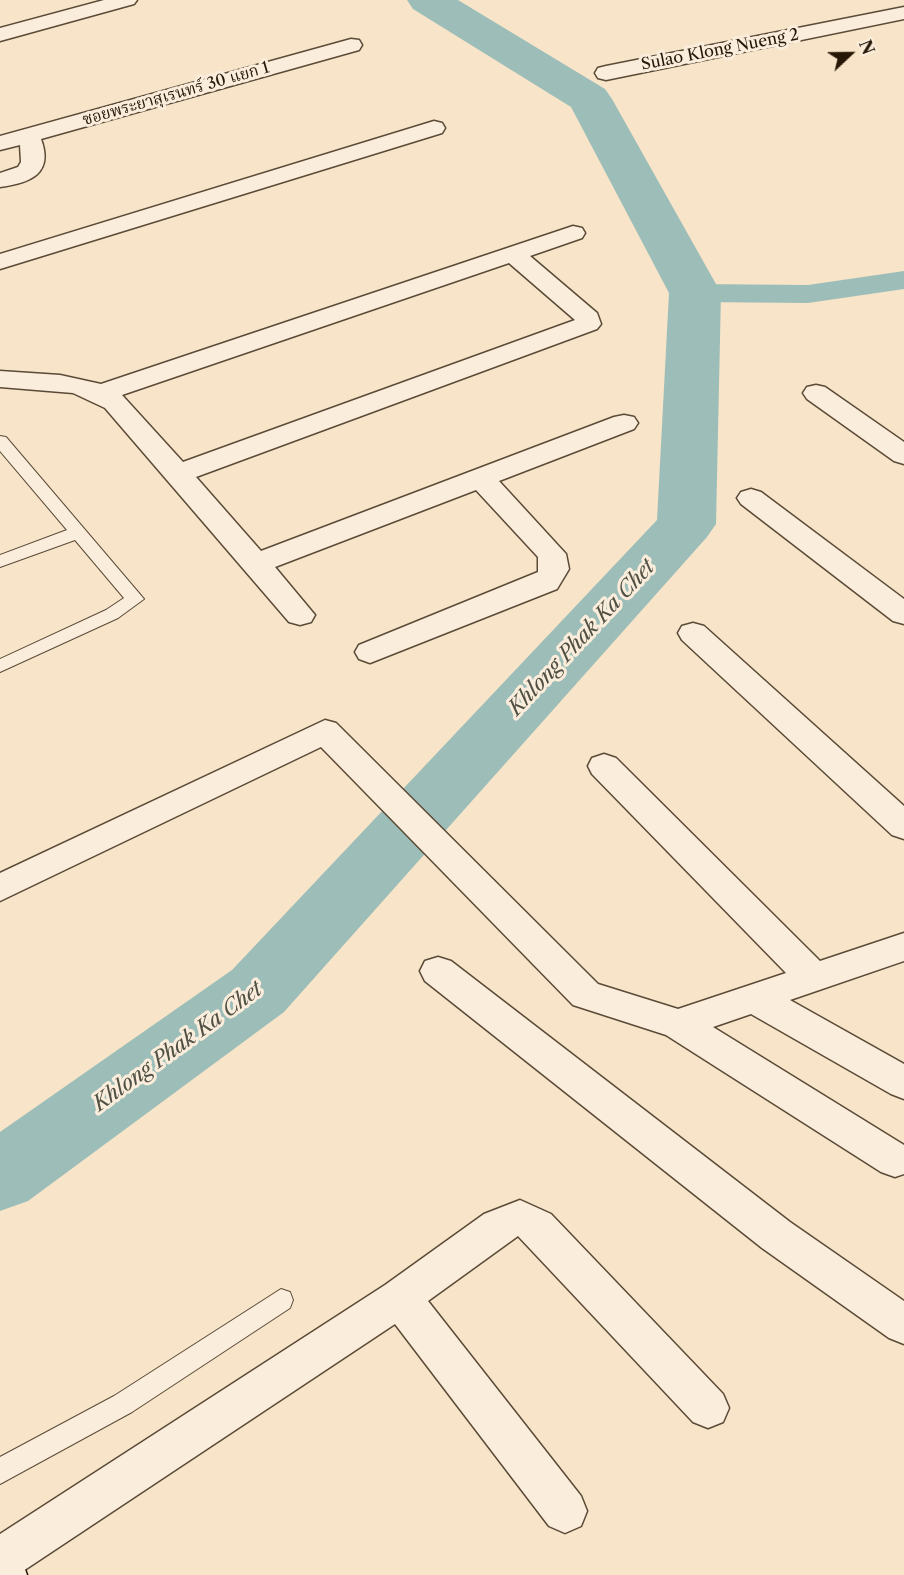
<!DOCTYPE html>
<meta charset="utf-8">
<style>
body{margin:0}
#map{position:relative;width:904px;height:1575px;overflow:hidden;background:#f7e4c9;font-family:"Libre Caslon Text",serif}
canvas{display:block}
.north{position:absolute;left:820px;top:24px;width:60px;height:60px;-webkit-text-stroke:4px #faeddc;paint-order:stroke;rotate:68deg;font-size:16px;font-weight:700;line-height:24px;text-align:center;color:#261605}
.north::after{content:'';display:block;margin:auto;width:21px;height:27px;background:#261605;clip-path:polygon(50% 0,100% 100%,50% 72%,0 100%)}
</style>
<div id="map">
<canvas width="904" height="1575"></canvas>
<div class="north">N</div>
</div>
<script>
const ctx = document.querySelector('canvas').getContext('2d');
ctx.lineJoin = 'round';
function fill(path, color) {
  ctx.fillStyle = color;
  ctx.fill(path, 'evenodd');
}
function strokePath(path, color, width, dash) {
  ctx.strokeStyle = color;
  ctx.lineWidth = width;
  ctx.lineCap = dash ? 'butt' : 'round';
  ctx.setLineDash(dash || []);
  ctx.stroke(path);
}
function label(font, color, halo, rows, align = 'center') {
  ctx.font = font + ' "Libre Caslon Text","Noto Serif Thai",serif';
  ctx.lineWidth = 6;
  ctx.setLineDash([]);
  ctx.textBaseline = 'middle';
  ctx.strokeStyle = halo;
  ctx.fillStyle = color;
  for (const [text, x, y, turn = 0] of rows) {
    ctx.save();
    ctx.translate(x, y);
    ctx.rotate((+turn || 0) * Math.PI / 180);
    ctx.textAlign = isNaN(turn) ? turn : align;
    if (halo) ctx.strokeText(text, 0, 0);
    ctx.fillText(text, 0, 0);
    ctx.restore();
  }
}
fill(new Path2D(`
 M904 271V289L808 303 695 302 684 299 680 293 684 287 695 284 808 285Z`), '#9dbeb8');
fill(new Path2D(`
 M407 0H458L605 89 612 99 721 293 716 524 707 537 284 1012 28 1201 0 1211V1132L232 970 657 520 669 293 571 107 413 9Z`), '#9dbeb8');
const lane = new Path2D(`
 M0 436 6 437 144 599 118 618 0 672V659L106 610 124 598 75 540 0 567V555L67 530 0 451Z
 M281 1289 290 1292 293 1300 290 1308 132 1412 0 1484V1457L114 1396Z`);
const street = new Path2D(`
 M104 0H137L134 4 0 41V28Z
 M904 7V19L606 80 598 78 595 73 598 68 606 66Z
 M351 39 359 40 362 45 359 50 41 139C54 174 30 183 0 187V173L18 167 21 162 20 145 0 150V136Z
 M434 121 442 123 445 128 442 133 0 269V254Z
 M573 226 582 228 585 233 582 238 530 256 597 313 601 324 597 329 196 477 261 551 614 417 624 415 634 417 638 423 634 429 499 481 566 554 569 569 557 589 370 663 359 659 355 652 359 645 538 572V557L476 490 275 567 315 615 311 622 300 625 289 622 105 408 73 393 0 387V371L60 375 101 384ZM509 263 575 320 183 462 122 395Z
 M816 385 825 387 904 442V464L894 461 807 399 803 393 807 387Z
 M751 489 761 492 904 599V624L893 621 741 504 737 498 741 492Z
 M693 623 704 626 904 806V839L892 835 682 640 678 633 682 626Z
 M325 720 336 723 598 984 678 1009 786 973 592 774 588 766 592 758 604 754 616 758 820 961 904 933V961L790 1000 904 1064V1099L891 1094 751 1014 713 1027 904 1145V1174L895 1177 881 1172 666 1035 573 1005 321 747 0 901V873Z
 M438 957 451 961 790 1222 904 1301V1344L889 1338 762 1248 425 981 420 971 425 961Z
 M520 1200 551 1214 723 1394 729 1408 723 1422 708 1428 693 1422 518 1236 428 1301 581 1496 587 1511 581 1526 565 1533 549 1526 395 1324 17 1575H0V1534L385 1285 484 1214Z`);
const secondary = new Path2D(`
 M0 1537 16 1544 27 1575H0Z`);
strokePath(lane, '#5a4a36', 2);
strokePath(street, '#5a4a36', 3);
strokePath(secondary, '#261605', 3);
fill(lane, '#faeddc');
fill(street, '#faeddc');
fill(secondary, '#faeddc');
label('16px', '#261605', '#faeddc', [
 ["Sulao Klong Nueng 2",720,50,-11],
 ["ซอยพระยาสุเรนทร์ 30 แยก 1",176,94,-16]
]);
label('italic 21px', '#505144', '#faeddc', [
 ["Khlong Phak Ka Chet",582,638,-47],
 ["Khlong Phak Ka Chet",178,1047,-36]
]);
</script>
